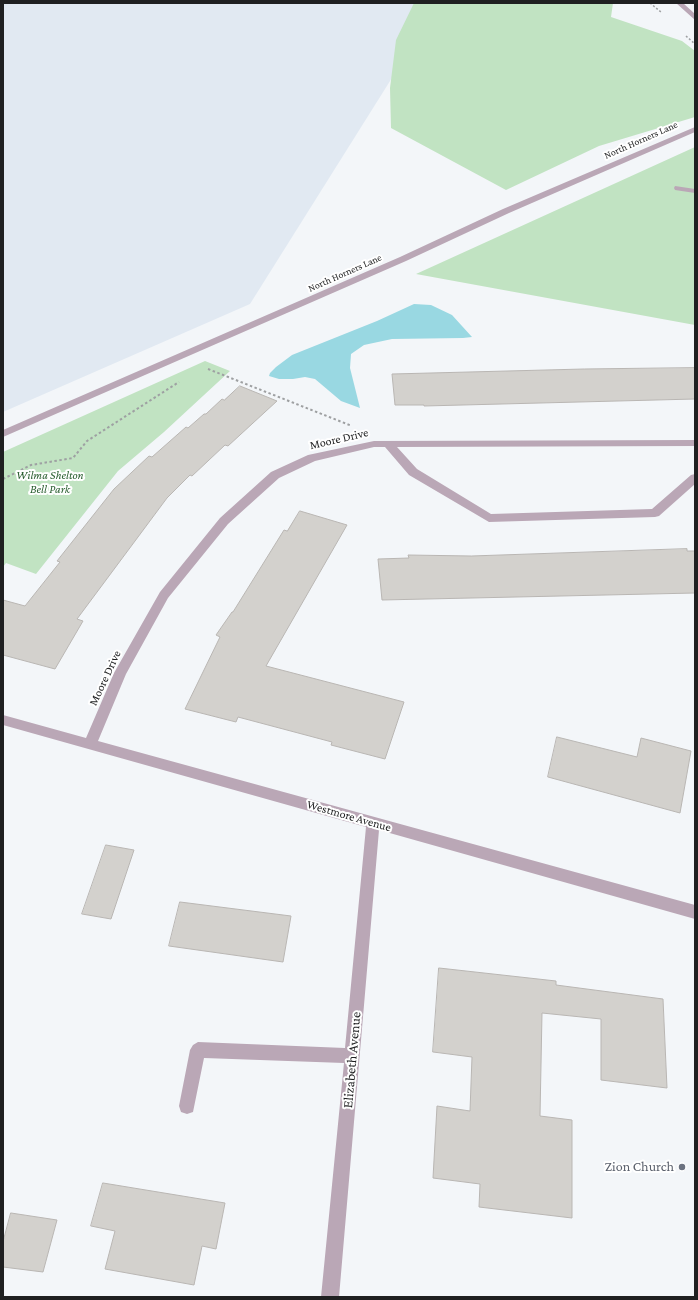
<!DOCTYPE html>
<style>
body{margin:0}
#map{position:relative;width:698px;height:1300px;overflow:hidden;background:#f3f6f9;font-family:"Crimson Pro",serif}
canvas{display:block}
.frame{position:absolute;inset:0;border:4px solid #1f2021;pointer-events:none}
</style>
<div id="map">
<canvas width="698" height="1300"></canvas>
<div class="frame"></div>
</div>
<script>
const ctx = document.querySelector('canvas').getContext('2d');
ctx.lineJoin = 'round';
function fill(path, color) {
  ctx.fillStyle = color;
  ctx.fill(path, 'evenodd');
}
function strokePath(path, color, width, dash) {
  ctx.strokeStyle = color;
  ctx.lineWidth = width;
  ctx.lineCap = dash ? 'butt' : 'round';
  ctx.setLineDash(dash || []);
  ctx.stroke(path);
}
function label(font, color, halo, rows, align = 'center') {
  ctx.font = font + ' "Crimson Pro",serif';
  ctx.lineWidth = 4;
  ctx.setLineDash([]);
  ctx.textBaseline = 'middle';
  ctx.strokeStyle = halo;
  ctx.fillStyle = color;
  for (const [text, x, y, turn = 0] of rows) {
    ctx.save();
    ctx.translate(x, y);
    ctx.rotate((+turn || 0) * Math.PI / 180);
    ctx.textAlign = isNaN(turn) ? turn : align;
    if (halo) ctx.strokeText(text, 0, 0);
    ctx.fillText(text, 0, 0);
    ctx.restore();
  }
}
fill(new Path2D(`
 M3 3H439L250 304 3 412Z`), '#e1e9f2');
fill(new Path2D(`
 M414 3H613L611 17 682 41 695 51V117L599 146 506 190 391 128 390 88 396 40Z
 M695 147V325L416 274Z
 M205 361 230 371 164 432 118 471 36 574 6 563 3 567V452Z`), '#c1e3c2');
fill(new Path2D(`
 M414 304 431 305 452 315 472 337 463 338 392 339 364 345 351 354 350 368 360 408 341 401 315 379 305 377 293 379H279L269 376 270 373 276 367 292 355 377 321Z`), '#99d8e2');
const building = new Path2D(`
 M695 368V399L424 406V405H395L392 374 584 369Z
 M240 386 277 401 228 446 225 445 192 476 190 475 167 498 77 619 83 621 55 669 3 655V600L25 606 60 562 57 561 114 489 149 456 152 457 186 427 188 428 204 414H206L222 399 224 400Z
 M300 511 347 525 266 666 404 702 385 759 331 745 332 742 238 717 236 722 185 709 220 637 216 635 232 612H233L284 530 287 531Z
 M687 549V551H695V593L382 600 378 559 409 558 408 555 471 556Z
 M557 737 637 757 641 738 691 751 680 813 548 777Z
 M106 845 134 850 111 919 82 914Z
 M180 902 291 916 283 962 169 946Z
 M439 968 556 981V985L663 999 667 1088 601 1080V1019L542 1013 540 1116 572 1120V1218L479 1207 480 1184 433 1178 437 1106 470 1111 472 1057 433 1052Z
 M103 1183 225 1203 216 1249 202 1246 194 1285 105 1269 115 1231 91 1226Z
 M11 1213 57 1220 43 1272 3 1267V1242Z`);
fill(building, '#d3d1cd');
strokePath(building, '#b9b6b3', 1);
strokePath(new Path2D(`
 M650 3 661 12
 M686 36 695 44`), '#9ea0a2', 1.5, [2, 2]);
strokePath(new Path2D(`
 M208 369 352 426
 M3 479 31 465 73 458 87 441 179 382`), '#9ea0a2', 2, [2.5, 2.5]);
fill(new Path2D(`
 M676 3H683L695 14V20Z
 M695 127V132L509 213 406 261 3 437V430L400 257 503 209Z
 M675 186 695 189V193L675 190 674 188Z
 M695 440V446L397 447 417 469 491 514 652 509 691 475 695 474V484L659 516 655 517 489 522 409 475 385 447H374L315 461 279 478 228 524 168 598 126 674 98 741 695 905V919L379 830 339 1297H321L344 1063 204 1058 193 1112 187 1114 181 1112 179 1106 190 1050 193 1045 198 1042 345 1048 366 827 3 725V715L86 738 114 673 160 592 220 518 271 472 308 455 374 441Z`), '#baa7b6');
for (const [x, y, r, color] of [
 [682,1167,4,"#6b7280"]
]) {
  const dot = new Path2D();
  dot.arc(x, y, r, 0, 2 * Math.PI);
  ctx.fillStyle = color;
  ctx.fill(dot);
  strokePath(dot, '#fff', 1.5);
}
label('10px', '#1f2021', '#fff', [
 ["North Horners Lane",641,140,-24],
 ["North Horners Lane",345,273,-24]
]);
label('12px', '#1f2021', '#fff', [
 ["Moore Drive",339,439,-13],
 ["Moore Drive",105,678,-65],
 ["Westmore Avenue",349,816,16]
]);
label('italic 12px', '#295e2f', '#fff', [
 ["Wilma Shelton",50,475],
 ["Bell Park",50,489]
]);
label('14px', '#1f2021', '#fff', [
 ["Elizabeth Avenue",352,1060,-85]
]);
label('14px', '#5b616d', '#fff', [
 ["Zion Church",674,1167]
], 'right');
</script>
